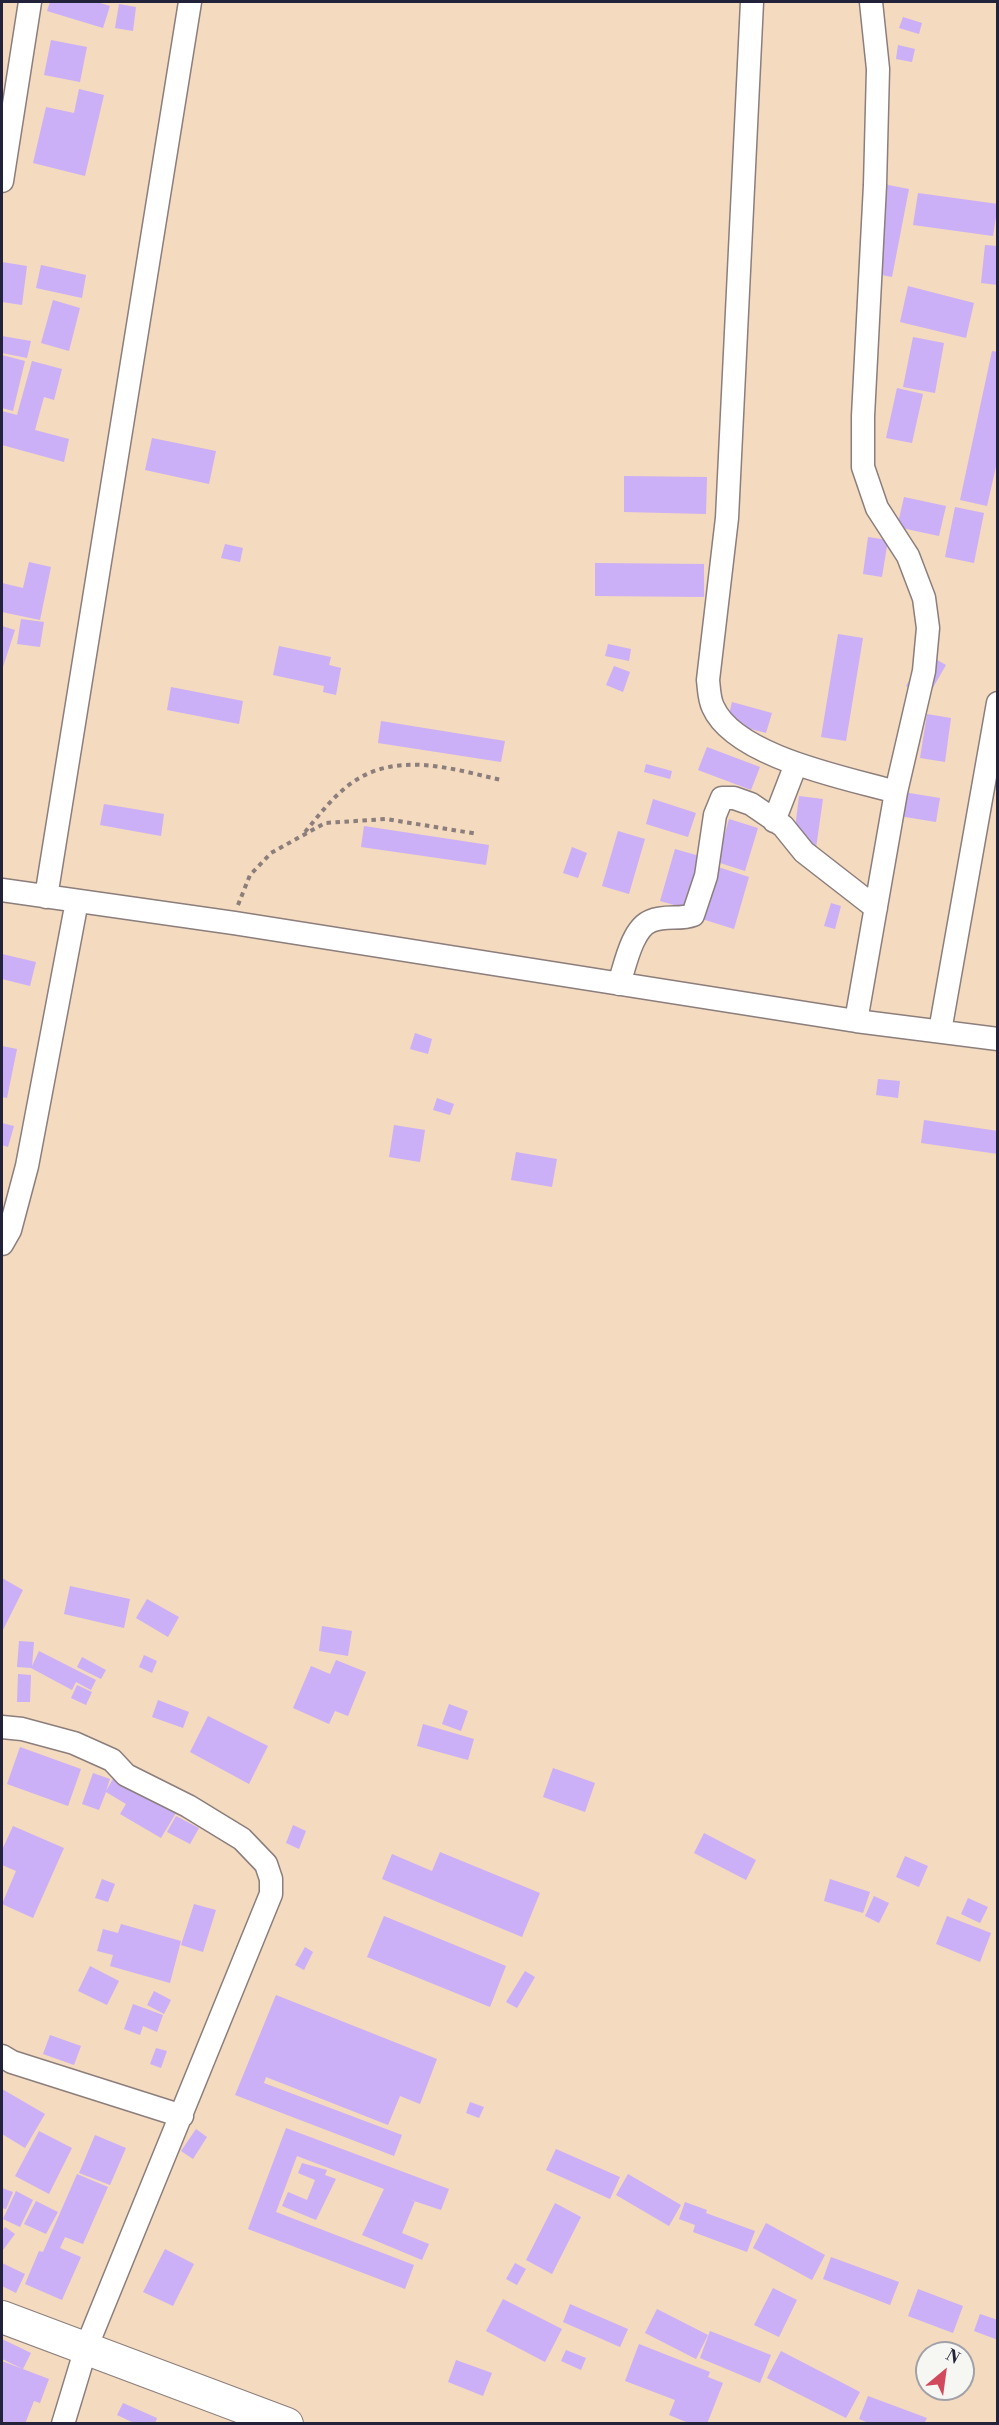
<!DOCTYPE html>
<style>
body{margin:0}
#map{position:relative;width:999px;height:2425px;overflow:hidden;background:#f4dabe;font-family:"Libre Bodoni",serif}
canvas{display:block}
.frame{position:absolute;inset:0;border:3px solid #22223b;pointer-events:none}
.north{position:absolute;left:915px;top:2341px;width:60px;height:60px;box-sizing:border-box;background:#f6f6f2;border:2px solid #a1a1a9;border-radius:50%;rotate:29deg;font-size:16px;font-weight:700;line-height:24px;text-align:center;color:#22223b}
.north::after{content:'';display:block;margin:auto;width:21px;height:27px;background:#d1495b;clip-path:polygon(50% 0,100% 100%,50% 72%,0 100%)}
</style>
<div id="map">
<canvas width="999" height="2425"></canvas>
<div class="frame"></div>
<div class="north">N</div>
</div>
<script>
const ctx = document.querySelector('canvas').getContext('2d');
ctx.lineJoin = 'round';
function fill(path, color) {
  ctx.fillStyle = color;
  ctx.fill(path, 'evenodd');
}
function strokePath(path, color, width, dash) {
  ctx.strokeStyle = color;
  ctx.lineWidth = width;
  ctx.lineCap = dash ? 'butt' : 'round';
  ctx.setLineDash(dash || []);
  ctx.stroke(path);
}
fill(new Path2D(`
 M50 2H97L110 6 103 28 47 11Z
 M119 4 136 7 133 31 115 28Z
 M903 17 922 23 919 34 899 28Z
 M51 40 87 47 80 82 44 75Z
 M898 45 915 49 912 62 896 59Z
 M79 89 104 95 85 176 33 163 46 107 74 113Z
 M878 183 909 189 892 277 861 271Z
 M918 193 998 204 993 236 913 225Z
 M985 245 998 246V285L981 283Z
 M2 262 27 266 22 305 2 302Z
 M41 265 86 275 82 298 36 288Z
 M908 286 974 303 966 338 900 322Z
 M53 300 80 308 69 351 41 343Z
 M2 336 31 341 27 358 2 353Z
 M913 337 944 343 935 393 903 387Z
 M992 351 998 352V458L987 506 960 500Z
 M2 355 25 361 13 411 2 408Z
 M32 361 62 369 54 400 44 397 35 430 69 439 64 462 2 445V411L17 415Z
 M897 388 923 394 912 443 886 438Z
 M152 438 216 451 209 484 145 470Z
 M624 476 707 477 706 514 624 512Z
 M904 497 946 506 939 536 897 527Z
 M955 507 984 513 974 563 945 557Z
 M868 537 888 540 882 577 863 574Z
 M225 544 243 548 240 562 221 558Z
 M29 562 51 567 40 620 2 612V583L23 588Z
 M595 563 704 564V597L595 596Z
 M21 619 44 622 40 647 17 644Z
 M2 626 15 630 3 667H2Z
 M838 634 863 638 846 741 821 737Z
 M608 644 631 649 629 661 605 656Z
 M279 646 331 657 329 665 341 668 336 695 323 692 324 686 273 675Z
 M925 653 946 665 927 698 906 686Z
 M614 666 630 672 623 692 606 685Z
 M171 687 243 701 239 724 167 710Z
 M732 702 772 713 766 733 727 723Z
 M927 714 951 718 945 762 920 758Z
 M381 721 505 741 501 762 378 743Z
 M707 747 760 767 751 790 698 770Z
 M646 764 672 771 670 779 644 772Z
 M903 792 940 798 936 822 899 816Z
 M799 796 823 799 816 848 793 845Z
 M653 799 696 813 688 837 646 824Z
 M104 804 164 814 161 836 100 825Z
 M729 819 758 828 745 871 717 862Z
 M364 826 489 845 486 865 361 847Z
 M618 831 645 839 629 894 602 886Z
 M572 847 587 853 578 878 563 873Z
 M675 849 703 857 688 909 660 901Z
 M718 867 749 877 734 929 702 919Z
 M831 903 841 906 835 929 824 926Z
 M2 954 36 962 30 986 2 979Z
 M415 1033 432 1039 428 1054 410 1049Z
 M2 1046 17 1049 7 1098 2 1097Z
 M878 1079 900 1081 898 1098 876 1095Z
 M437 1098 454 1104 450 1115 433 1110Z
 M924 1120 998 1131V1154L921 1143Z
 M2 1123 14 1126 8 1147 2 1145Z
 M394 1125 425 1130 420 1162 389 1157Z
 M516 1152 557 1159 552 1187 511 1180Z
 M2 1578 23 1590 3 1630H2Z
 M70 1586 130 1599 124 1628 64 1614Z
 M147 1599 179 1617 168 1637 136 1618Z
 M322 1626 352 1631 348 1656 319 1651Z
 M19 1641 34 1642 32 1666 39 1651 96 1680 91 1690 76 1682 72 1690 31 1668 17 1667Z
 M144 1655 157 1661 152 1673 139 1667Z
 M82 1657 106 1670 101 1679 77 1667Z
 M336 1660 366 1672 348 1716 335 1711 329 1724 293 1708 311 1666 330 1674Z
 M18 1674 31 1675 30 1702H17Z
 M77 1685 92 1692 86 1705 71 1698Z
 M158 1700 189 1712 183 1728 152 1717Z
 M449 1704 468 1711 461 1731 442 1724Z
 M208 1716 268 1746 249 1784 190 1752Z
 M423 1724 474 1739 468 1760 417 1746Z
 M20 1747 81 1769 68 1806 7 1784Z
 M553 1768 595 1783 585 1812 543 1797Z
 M93 1773 110 1779 106 1791 114 1777 176 1813 161 1838 120 1814 126 1804 106 1792 99 1810 82 1804Z
 M176 1816 199 1828 190 1844 167 1832Z
 M293 1825 306 1831 299 1849 286 1843Z
 M13 1826 64 1848 33 1918 2 1904 16 1871 2 1865V1850Z
 M704 1833 756 1860 746 1880 694 1853Z
 M440 1852 540 1893 522 1937 382 1879 392 1854 432 1871Z
 M905 1856 928 1866 919 1887 896 1877Z
 M102 1879 115 1884 108 1902 95 1898Z
 M830 1879 870 1892 863 1913 824 1901Z
 M874 1896 889 1903 879 1923 865 1916Z
 M968 1898 988 1907 980 1923 961 1914Z
 M194 1904 216 1910 203 1952 181 1945Z
 M384 1916 506 1966 490 2007 367 1957Z
 M947 1916 991 1933 980 1962 936 1944Z
 M121 1924 181 1941 170 1983 110 1966 113 1955 97 1951 103 1929 118 1933Z
 M305 1947 313 1952 304 1970 295 1965Z
 M90 1966 119 1981 107 2005 78 1991Z
 M525 1971 535 1977 517 2008 506 2002Z
 M154 1991 171 2000 164 2014 147 2005Z
 M276 1995 437 2059 420 2104 400 2096 388 2125 266 2077 264 2083 402 2135 394 2156 235 2095Z
 M133 2004 163 2015 157 2032 143 2026 140 2035 124 2029Z
 M50 2035 81 2046 74 2065 43 2054Z
 M156 2048 167 2051 161 2068 150 2064Z
 M2 2089 45 2114 25 2148 2 2134Z
 M470 2102 484 2107 479 2118 466 2113Z
 M286 2128 449 2189 441 2210 408 2199 415 2201 402 2233 429 2244 422 2260 362 2235 384 2189 297 2156 276 2212 414 2265 405 2289 248 2229Z
 M196 2129 207 2137 193 2159 181 2151Z
 M39 2131 72 2148 49 2194 15 2176Z
 M95 2135 126 2148 110 2185 79 2173Z
 M556 2149 620 2177 610 2199 546 2170Z
 M302 2163 327 2170 325 2175 336 2179 316 2220 282 2206 288 2192 307 2200 315 2180 298 2173Z
 M77 2174 108 2187 83 2244 65 2237 60 2248 81 2257 62 2300 25 2284 39 2251 43 2252Z
 M628 2174 681 2205 669 2226 616 2195Z
 M2 2188 13 2192 6 2209 2 2208Z
 M16 2191 33 2200 20 2227 3 2219Z
 M36 2201 58 2212 46 2234 24 2224Z
 M685 2202 707 2210 706 2213 755 2231 747 2252 693 2232 695 2225 679 2219Z
 M555 2203 581 2217 552 2274 526 2260Z
 M766 2223 825 2255 812 2280 753 2248Z
 M5 2227 15 2234 3 2250 2 2232Z
 M165 2249 194 2264 173 2306 143 2292Z
 M831 2257 899 2282 890 2305 823 2279Z
 M2 2263 25 2274 16 2293 2 2286Z
 M515 2263 526 2269 517 2285 506 2279Z
 M773 2288 797 2300 779 2337 754 2325Z
 M918 2289 963 2306 953 2333 908 2316Z
 M503 2299 562 2329 545 2362 486 2331Z
 M570 2304 628 2329 620 2347 563 2322Z
 M657 2309 708 2335 696 2359 645 2333Z
 M980 2314 998 2320V2340L974 2331Z
 M710 2331 771 2355 760 2383 700 2358Z
 M2 2339 31 2353 23 2369 2 2359Z
 M639 2344 710 2372 708 2377 723 2383 707 2424H691L669 2415 675 2400 625 2381Z
 M566 2350 586 2358 581 2370 561 2361Z
 M781 2351 860 2392 846 2418 767 2378Z
 M456 2360 492 2373 483 2396 448 2382Z
 M2 2361 49 2379 40 2403 34 2401 25 2424H2Z
 M868 2396 927 2418 924 2424H871L859 2419Z
 M123 2403 157 2418 155 2424H136L117 2415Z`), '#cbaff7');
const street = new Path2D(`
 M752 2 727 518 708 680C709 688 709 699 713 707 735 757 847 778 896 792
 M2 181 30 2
 M774 821 796 764
 M2 890 234 923 856 1021 998 1039
 M46 897 190 2
 M619 984C625 966 632 928 651 921 665 915 680 920 693 915L706 876 715 815 722 798H734L751 804 783 826 804 852 876 908
 M856 1021 896 792 924 671 928 628 924 598 908 556 877 508 863 467V416L875 185 878 69 871 2
 M940 1031 998 703
 M2 1244 10 1230 27 1166 77 901
 M2 1727 22 1729 74 1743 112 1760 126 1775 188 1806 242 1839 266 1864 271 1879V1894L86 2348 63 2424
 M2 2056 12 2062 182 2116`);
const secondary = new Path2D(`
 M2 2317 287 2424`);
strokePath(street, '#8b7e7c', 25);
strokePath(secondary, '#8b7e7c', 34);
strokePath(new Path2D(`
 M305 832C320 814 334 795 353 782 398 751 453 769 501 780
 M238 905 250 875 271 853 325 823 386 819 478 834`), '#8b7e7c', 4, [4.5, 4.5]);
strokePath(street, '#fff', 22);
strokePath(secondary, '#fff', 32);
</script>
